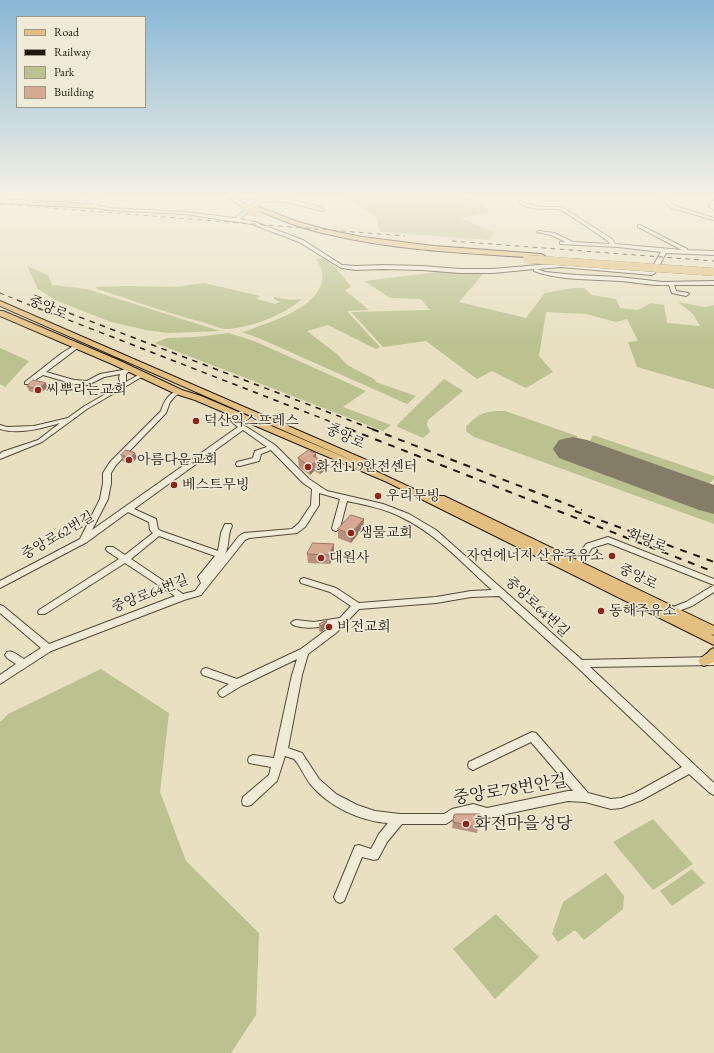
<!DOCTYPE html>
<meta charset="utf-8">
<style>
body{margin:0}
#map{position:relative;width:714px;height:1053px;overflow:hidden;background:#e8e0c1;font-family:"EB Garamond",serif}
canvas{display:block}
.legend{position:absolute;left:16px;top:16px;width:130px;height:92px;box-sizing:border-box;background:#f0ebd7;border:1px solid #9d9686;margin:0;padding:5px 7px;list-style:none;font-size:12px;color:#21170d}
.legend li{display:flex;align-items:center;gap:8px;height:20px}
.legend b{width:20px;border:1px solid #9d9686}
</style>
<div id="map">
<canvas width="714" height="1053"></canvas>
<ul class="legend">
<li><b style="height:5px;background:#e4c080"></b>Road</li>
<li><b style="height:5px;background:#21170d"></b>Railway</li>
<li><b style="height:11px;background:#bbc18f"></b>Park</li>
<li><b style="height:11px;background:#d7a992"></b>Building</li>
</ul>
</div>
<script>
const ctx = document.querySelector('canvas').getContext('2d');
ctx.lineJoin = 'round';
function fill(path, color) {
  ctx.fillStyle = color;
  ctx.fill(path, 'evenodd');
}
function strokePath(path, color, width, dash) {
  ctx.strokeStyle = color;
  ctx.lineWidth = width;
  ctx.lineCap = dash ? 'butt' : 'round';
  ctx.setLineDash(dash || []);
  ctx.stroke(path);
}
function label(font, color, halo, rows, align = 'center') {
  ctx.font = font + ' "EB Garamond","Noto Serif KR",serif';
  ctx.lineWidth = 3;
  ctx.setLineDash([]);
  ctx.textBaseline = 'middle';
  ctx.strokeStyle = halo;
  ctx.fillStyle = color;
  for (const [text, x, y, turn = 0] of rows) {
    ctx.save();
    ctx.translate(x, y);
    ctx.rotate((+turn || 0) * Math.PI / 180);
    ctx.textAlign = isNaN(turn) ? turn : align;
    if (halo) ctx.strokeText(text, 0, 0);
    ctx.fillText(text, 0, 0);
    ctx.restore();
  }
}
fill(new Path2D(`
 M0 197 57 200 61 197H82L74 203 0 199Z
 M345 197H452L483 204 490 212 461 218 495 233 489 240 380 232 376 216Z
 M324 258 337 269 351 287 345 290 369 310 347 311 380 347 376 349 328 325 307 331 337 354 347 365 374 379 376 382 416 396 407 404 261 339 242 332C248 331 253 328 259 326 286 317 341 296 316 259Z
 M27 266 48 275 52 285 87 289 220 331 168 333 146 330 111 322 55 300 38 289Z
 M438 272 483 274 459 302 526 318 545 293 573 288H584L592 295 616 299 620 308 638 310 651 303 664 305 667 323 700 326 693 314 678 302 705 307 714 305V389L637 367 628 342 638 341 627 319 616 322 586 314 546 312 539 356 553 372 526 388 492 371 477 379 426 341 383 347 351 312 430 310 421 299 390 298 364 281Z
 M204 283 260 296 257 299 275 304 280 302 274 299V297L290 300 302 299C284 315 252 327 229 329 221 330 210 324 202 322 167 313 132 300 97 289L96 287 128 286 174 287Z
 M229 333 254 341 366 391 343 407 391 425 383 431 155 343 167 338 195 337Z
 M0 348 29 361 5 387 0 384Z
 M444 379 463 391 428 420 427 425 430 432 423 438 398 427 397 425Z
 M505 411 577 436 578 440 566 452 714 504V524L474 437 466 431V427C479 413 485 411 505 411Z
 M593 435 714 476V479L709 484 693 485 596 451 592 448 589 443Z
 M101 669 169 713 160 792 186 861 259 933 256 1015 231 1053H0V722L8 714Z
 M653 819 693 864 653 890 613 842Z
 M692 869 705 883 672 906 660 891Z
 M606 873 624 896 623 909 584 940 575 930 558 942 552 934 563 902Z
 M496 914 539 957 495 999 453 949Z`), '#bbc18f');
strokePath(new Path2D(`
 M78 208 92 197`), '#697975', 1);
fill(new Path2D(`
 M573 437 587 440 714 485V514L699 510 559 458 553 449 559 440Z`), '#847c67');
const minor = new Path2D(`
 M100 197H104L96 205 109 208 184 212 235 218 257 201 256 197H260L261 200C279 198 308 200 324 210L322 211 291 203 276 201 260 202 240 219 255 222 303 240 342 265 356 266 383 265 422 266 460 269H493L561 263 650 271 661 252 618 247 560 244V242H566L551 235 537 232 539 231 554 233 573 242 610 244 608 241C599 235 565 211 558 209 547 208 527 211 519 202L521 201 525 203 541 207H562L612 239 615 244 682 250 638 227V225H640L687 249V250L714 251V255L666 253 655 273 652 275 561 267 537 269 545 272 576 275 619 277 663 282 714 281V285H674L676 291 688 293 689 294 686 296 672 293 669 285C652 286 636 282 620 281 592 279 561 281 534 271V269L493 273H460L422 270 383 269 356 270 341 268 299 242 252 224 184 214 109 210 91 207V205Z
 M660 197H664L675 206 714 218V220L671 208Z
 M712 201H714V210L709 206Z
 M77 344 80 346 79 347 46 372 74 380 87 381 100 374 123 370 129 367 132 369 126 374V382L140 374 142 373 145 375 87 409 42 442 0 459V454L2 452 38 440 60 423C43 428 18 435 0 429V425L7 427 34 426 68 418 83 407 121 385 119 378 120 374 104 377 88 385 74 384 43 375 29 384H25V382L62 353Z
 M179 390 182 392 175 396 170 402 166 413 116 465 111 473V483L108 499 92 530 238 427 233 423 225 413 228 411 230 412 237 421 275 445 309 479 327 491 383 504 409 514 436 530 582 660 714 657V665L590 667 714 783V795L710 793 689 774 642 800 621 808 611 809 585 802 568 801 487 818 473 814 455 818 446 824H402L387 842 378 859 374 860 362 857 344 901 340 903 336 901 334 897 355 846 359 845 371 849 379 834 388 823C360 821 330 807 311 785 306 779 298 762 294 759 292 758 288 757 285 756L277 781 251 805 247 806 243 805 242 801 243 797 269 775 271 767 249 763 248 760 249 757 253 755 274 758 292 675 297 659 241 686 223 697 220 696 218 693 220 690 229 684 203 675 201 672 203 669 206 668 237 679 301 649 333 625C319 627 306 630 293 625L291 623 293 621 296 620 314 622 340 618 351 606 330 592 301 583 300 581 301 579 304 578 336 588 359 603 436 597 471 591 492 590C464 565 438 535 403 518 386 509 366 505 347 501L340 528 336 531 333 530 332 528 340 499 319 493V505L305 527 297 533 249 538 245 540 201 595 184 600 51 651 0 684V675L16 664 7 658 5 655 7 652C13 650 18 656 24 659L41 648 0 613V605L3 606 49 644 175 596 125 563 45 614H39L38 612 39 610 119 559 107 551 106 549 107 547H113L125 555 153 533 150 530 149 522 128 512 87 542 0 588V581L80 539 100 499 103 483V473L110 462 161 411C164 401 168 394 179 390ZM243 430 267 447 255 451 253 458 237 462 236 464 237 466H240L259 461 261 454 271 450 303 483 312 489 311 505 299 523 292 529 244 533 239 536 225 554C230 545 227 535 232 526L231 524H225L221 533 218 551 161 531 158 529 156 519 134 509ZM159 536 215 556 198 577 201 583 195 591 183 594 131 559ZM499 596 577 667 682 767 635 793 621 798 611 799 588 793 536 733 532 732 469 762 468 765 469 768 473 770 477 768 531 742 573 791H568L487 808 473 804 452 809 444 814H400L375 811 357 805 336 794 319 779 302 753 288 748 302 675 308 654 336 633 359 609 436 603 471 597Z
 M608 537 714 579V592L692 606 673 613 670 612 669 610 670 608 686 602 714 585 608 543 592 548 580 566H574L573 564 586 544Z`);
const major = new Path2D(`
 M0 199 93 204 96 206 93 208 0 203Z
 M0 301 371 462 373 464 371 466H365L437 500 438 496H444L714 626V635L711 634 714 636V645L387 482 195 400 176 394 112 364 0 316V311H3L118 360 182 390 201 396 358 463 0 306Z
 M714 648V662L704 666 700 664 698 661C701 656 707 655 710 650Z`);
const highway = new Path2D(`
 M228 197H235L250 208 245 209Z
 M260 207 295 221 328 230 362 237 434 246 541 254 545 256 541 258C469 253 397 251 327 234 303 229 280 220 258 210L257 209Z`);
strokePath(minor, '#53493a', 2);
strokePath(major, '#21170d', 2);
strokePath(highway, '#21170d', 2);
fill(minor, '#f0ebd7');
fill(major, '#e4c080');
fill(highway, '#e4c080');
strokePath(new Path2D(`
 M0 204 405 236
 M452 241 714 261
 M0 293 20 301`), '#21170d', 1, [4.5, 4.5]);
strokePath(new Path2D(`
 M17 300 352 430
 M69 313 375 430`), '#21170d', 1.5, [5.5, 5.5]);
strokePath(new Path2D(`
 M349 429 714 572
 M372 429 582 510
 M575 511 714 562`), '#21170d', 2, [7, 7]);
const highwayBridge = new Path2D(`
 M247 208 257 213
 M527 259 714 272`);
strokePath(highwayBridge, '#21170d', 8, []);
strokePath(highwayBridge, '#e4c080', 8);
fill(new Path2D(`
 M27 386 47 388 39 394 29 391Z
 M316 454V458L325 470 320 474 314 471 310 475 299 467 298 458Z
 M121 455 137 458 131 464 122 461Z
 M363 528 351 543 338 538V529Z
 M334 553 330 564 308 563 307 554Z
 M327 621V627L321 632 319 631V624Z
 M480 814 477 833 452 828 454 815Z`), '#b9917e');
fill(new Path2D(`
 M46 383 47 388 39 394 37 389Z
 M135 453 137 458 131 464 130 458Z
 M316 454 317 463H314V471L310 475 309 466 313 456Z
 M325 462V470L320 474V465Z
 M364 519 363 528 351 543 350 534Z
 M334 544V553L330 564 329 555Z
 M327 621V627L321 632V626Z`), '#967666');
const building = new Path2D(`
 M33 380 46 383 37 389 27 386Z
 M126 450 135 453 130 458 121 455Z
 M309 450 316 454 313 456 325 462 320 465 314 463 309 466 298 458Z
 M351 515 364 519 350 534 338 529Z
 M313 543 334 544 329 555 307 554Z
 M327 621 321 626 319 624 323 622Z
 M456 814H480L478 827 453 822 454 815Z`);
fill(building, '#d7a992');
strokePath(building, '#967666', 1);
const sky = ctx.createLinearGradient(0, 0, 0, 344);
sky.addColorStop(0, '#88b7d6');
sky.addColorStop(0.57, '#f5f1e3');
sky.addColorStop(1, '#f5f1e300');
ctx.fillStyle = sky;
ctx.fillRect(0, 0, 714, 344);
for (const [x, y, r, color] of [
 [38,390,4,"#8f2418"],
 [196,421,4,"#8f2418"],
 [129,460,4,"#8f2418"],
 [308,467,4,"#8f2418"],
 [174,485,4,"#8f2418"],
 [378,496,4,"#8f2418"],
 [351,533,4,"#8f2418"],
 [612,556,4,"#8f2418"],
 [321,558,4,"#8f2418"],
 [601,611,4,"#8f2418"],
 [329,627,4,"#8f2418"],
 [466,824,4,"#8f2418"]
]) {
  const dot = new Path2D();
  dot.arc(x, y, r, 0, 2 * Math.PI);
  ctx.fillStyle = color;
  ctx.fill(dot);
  strokePath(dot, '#f0ebd7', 1.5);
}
label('14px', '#21170d', '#f0ebd7', [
 ["중앙로",48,308,23],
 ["중앙로",345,437,24],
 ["중앙로62번길",58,536,-30],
 ["화랑로",647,541,21],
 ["중앙로",638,577,26],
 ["중앙로64번길",150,594,-21],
 ["중앙로64번길",537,607,43]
]);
label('14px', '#21170d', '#f0ebd7', [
 ["씨뿌리는교회",46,390],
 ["덕산익스프레스",204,421],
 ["아름다운교회",137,460],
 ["화전119안전센터",316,467],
 ["베스트무빙",182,485],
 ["우리무빙",386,496],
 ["샘물교회",359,533],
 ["자연에너지 산유주유소",604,556,"right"],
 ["대원사",329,558],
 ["동해주유소",609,611],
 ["비전교회",337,627]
], 'left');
label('17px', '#21170d', '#f0ebd7', [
 ["중앙로78번안길",510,790,-9]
]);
label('17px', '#21170d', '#f0ebd7', [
 ["화전마을성당",474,824]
], 'left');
</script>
